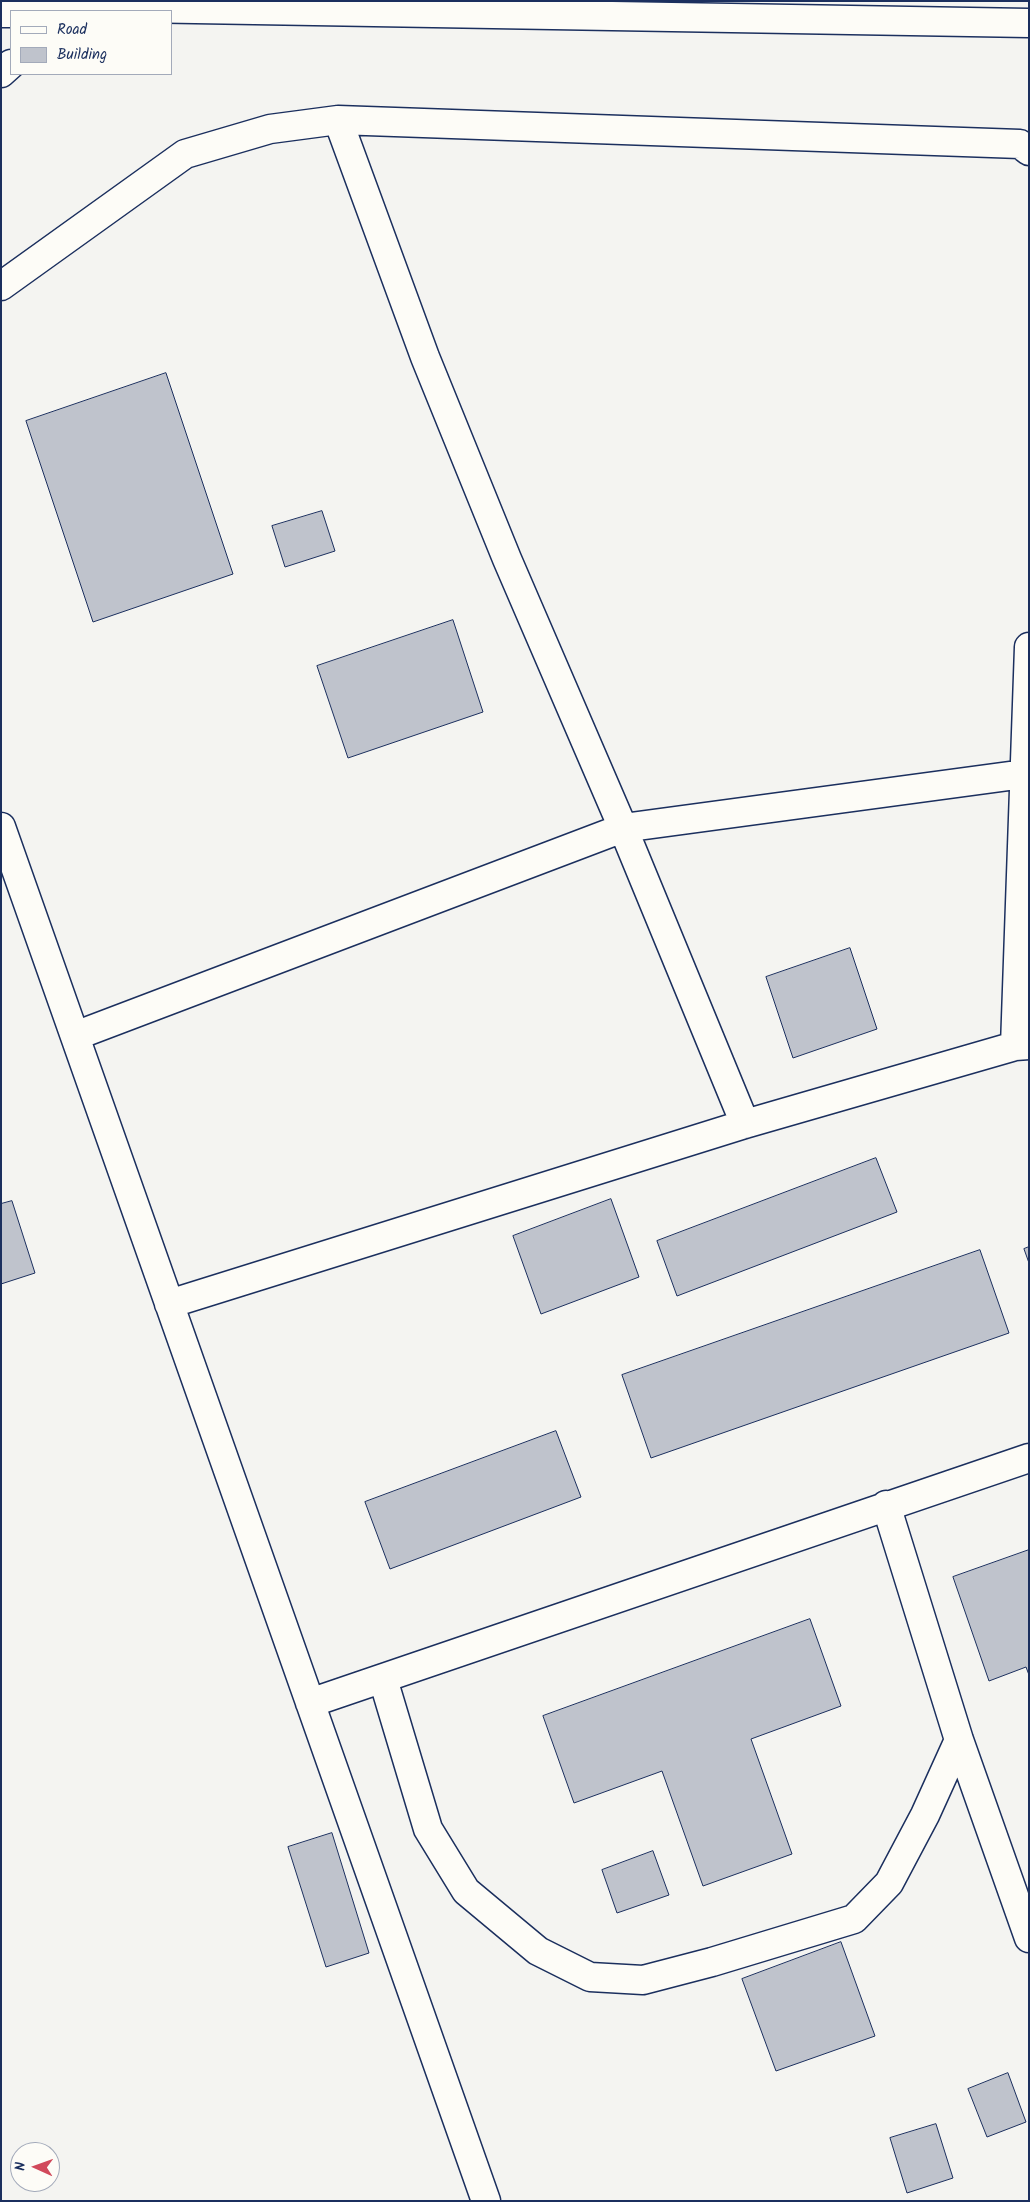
<!DOCTYPE html>
<style>
body{margin:0}
#map{position:relative;width:1030px;height:2202px;overflow:hidden;background:#f4f4f1;font-family:Kalam,sans-serif}
canvas{display:block}
.frame{position:absolute;inset:0;border:2px solid #1b2f5e;pointer-events:none}
.legend{position:absolute;left:10px;top:10px;width:162px;height:65px;box-sizing:border-box;background:#fdfcf7;border:1px solid #a3aaba;margin:0;padding:6px 9px;list-style:none;font-size:15px;color:#1b2f5e}
.legend li{display:flex;align-items:center;gap:10px;height:25px}
.legend b{width:25px;border:1px solid #a3aaba}
.north{position:absolute;left:10px;top:2142px;width:50px;height:50px;box-sizing:border-box;background:#fdfcf7;border:1px solid #a3aaba;border-radius:50%;rotate:272deg;font-size:14px;font-weight:700;line-height:20px;text-align:center;color:#1b2f5e}
.north::after{content:'';display:block;margin:auto;width:18px;height:22px;background:#d1495b;clip-path:polygon(50% 0,100% 100%,50% 72%,0 100%)}
</style>
<div id="map">
<canvas width="1030" height="2202"></canvas>
<div class="frame"></div>
<ul class="legend">
<li><b style="height:6px;background:#fdfcf7"></b>Road</li>
<li><b style="height:14px;background:#bfc3cc"></b>Building</li>
</ul>
<div class="north">N</div>
</div>
<script>
const ctx = document.querySelector('canvas').getContext('2d');
ctx.lineJoin = 'round';
function fill(path, color) {
  ctx.fillStyle = color;
  ctx.fill(path, 'evenodd');
}
function strokePath(path, color, width, dash) {
  ctx.strokeStyle = color;
  ctx.lineWidth = width;
  ctx.lineCap = dash ? 'butt' : 'round';
  ctx.setLineDash(dash || []);
  ctx.stroke(path);
}
const building = new Path2D(`
 M166 373 233 574 93 622 26 421Z
 M322 511 335 551 285 567 272 526Z
 M453 620 483 712 348 758 317 666Z
 M850 948 877 1029 793 1058 766 977Z
 M876 1158 897 1212 677 1296 657 1241Z
 M611 1199 639 1277 541 1314 513 1236Z
 M12 1201 35 1273 1 1284V1204Z
 M1029 1247V1263L1024 1249Z
 M980 1250 1009 1333 651 1458 622 1375Z
 M556 1431 581 1497 390 1569 365 1502Z
 M1029 1550V1675L1026 1667 989 1681 953 1577Z
 M810 1619 841 1706 751 1739 792 1854 703 1886 662 1771 574 1803 543 1716Z
 M332 1833 369 1953 326 1967 288 1847Z
 M653 1851 669 1895 617 1913 602 1870Z
 M841 1942 875 2036 776 2071 742 1979Z
 M1008 2073 1026 2122 987 2137 968 2089Z
 M936 2124 953 2178 907 2193 890 2138Z`);
fill(building, '#bfc3cc');
strokePath(building, '#1b2f5e', 1);
const minor = new Path2D(`
 M28 11 76 7 1029 23
 M1 13H11
 M1 73 11 64
 M338 120 425 357 507 559 623 828 745 1124
 M1 286 185 154 270 129 338 120 1020 144 1029 151
 M1 827 486 2201
 M75 1036 623 828 1024 774
 M1015 1046 1029 647
 M169 1304 745 1124 1015 1046 1029 1045
 M886 1505 959 1740 1029 1938
 M383 1679 428 1829 466 1891 538 1951 590 1977 643 1980 712 1962 854 1919 889 1883 925 1815 959 1740
 M310 1703 1029 1458`);
strokePath(minor, '#1b2f5e', 31);
strokePath(minor, '#fdfcf7', 28);
</script>
